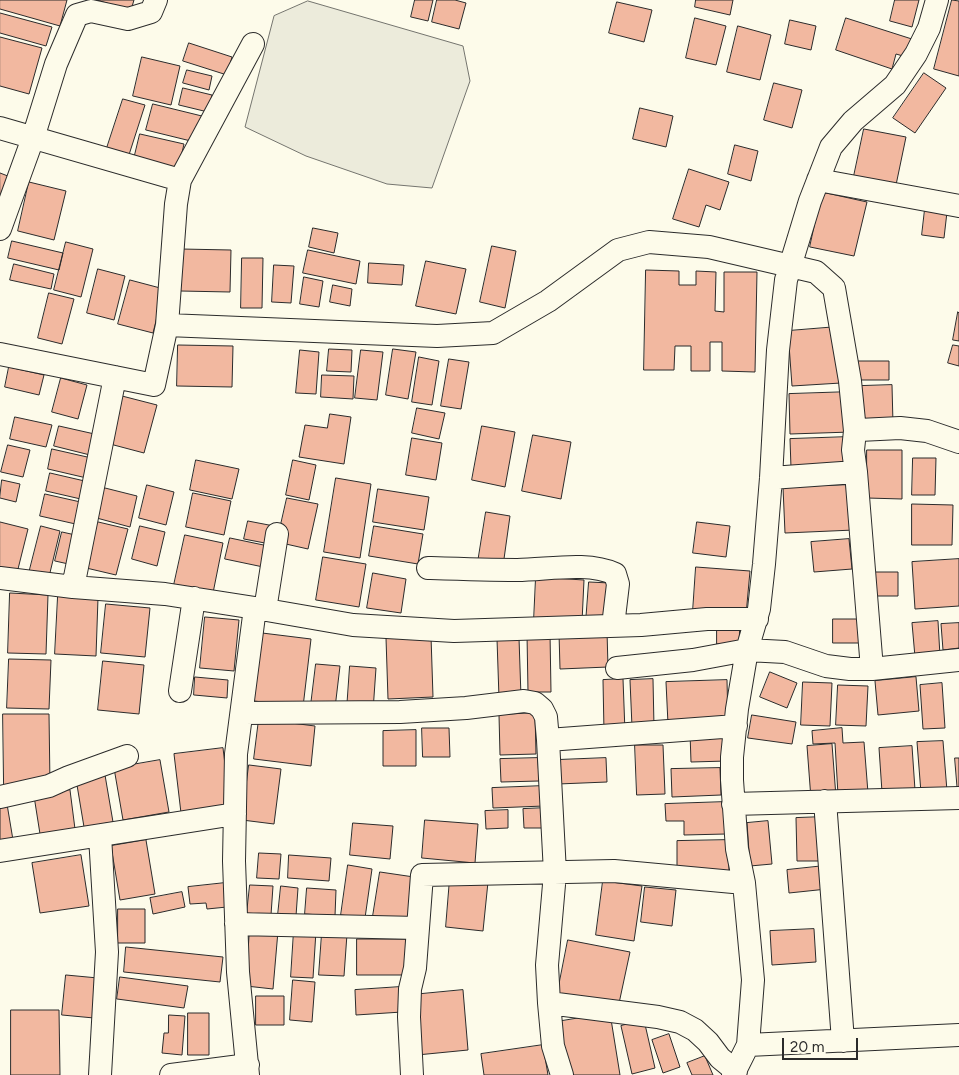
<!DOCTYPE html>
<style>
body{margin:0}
#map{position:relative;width:959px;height:1075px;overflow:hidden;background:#fdfbea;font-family:Figtree,sans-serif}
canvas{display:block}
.scale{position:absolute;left:782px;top:1038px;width:76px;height:22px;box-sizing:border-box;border:2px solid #2b2b2b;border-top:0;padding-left:6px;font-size:15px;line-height:18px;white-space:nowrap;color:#2b2b2b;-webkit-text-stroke:4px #fdfbea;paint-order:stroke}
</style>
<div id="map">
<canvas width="959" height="1075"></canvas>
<div class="scale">20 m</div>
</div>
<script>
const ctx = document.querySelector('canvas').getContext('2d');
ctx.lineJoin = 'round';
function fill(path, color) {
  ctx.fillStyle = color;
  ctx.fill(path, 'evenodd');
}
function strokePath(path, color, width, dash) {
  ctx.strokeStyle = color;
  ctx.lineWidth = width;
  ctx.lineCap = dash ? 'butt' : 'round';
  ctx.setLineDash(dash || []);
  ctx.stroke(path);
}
const green = new Path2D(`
 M308 1 463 46 470 81 432 188 387 184 306 156 245 127 274 16Z`);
fill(green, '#ecebdb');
strokePath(green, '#74746e', 1);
const building = new Path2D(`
 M0 0H67L60 26 0 9Z
 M97 0H134L131 10Z
 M415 0H433L428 21 411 17Z
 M437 0H455L466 3 459 29 432 22Z
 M696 0H733L730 15 695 7Z
 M895 0H919L912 27 890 21Z
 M952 0 959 1V76L934 69Z
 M617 2 652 10 644 42 609 33Z
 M0 13 52 27 46 46 0 33Z
 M695 18 726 26 716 65 686 58Z
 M846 18 915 40 910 58 896 54 892 69 836 50Z
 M790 20 816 26 811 50 785 44Z
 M738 26 771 35 760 80 727 72Z
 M0 37 42 48 29 94 0 86Z
 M189 43 232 57 227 75 183 61Z
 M142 57 180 66 171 105 133 96Z
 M187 70 212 76 209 90 183 83Z
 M924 73 946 88 915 133 893 118Z
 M774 83 802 90 792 128 764 120Z
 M183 88 212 95 208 112 179 105Z
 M123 99 145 105 127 161 105 154Z
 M153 104 206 117 199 143 146 130Z
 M640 108 673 116 666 147 633 139Z
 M864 129 906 137 896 185 854 176Z
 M140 134 184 144 178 170 134 159Z
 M735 145 758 151 751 181 728 174Z
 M689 169 729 182 720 210 706 205 699 227 673 219Z
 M0 173 13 178 0 210Z
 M29 182 66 191 54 240 18 231Z
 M822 192 867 202 854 256 810 247Z
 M925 209 947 212 944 238 922 235Z
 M313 228 338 233 334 253 309 247Z
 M12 241 63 253 59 270 8 258Z
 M66 242 93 249 81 297 54 290Z
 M492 246 516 251 505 308 480 302Z
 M181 249 231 250 230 292 180 291Z
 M308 250 360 261 356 284 303 273Z
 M242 258H263L262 308H241Z
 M426 261 466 269 456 314 416 306Z
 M369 263 404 265 402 285 368 283Z
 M14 264 54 274 51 289 10 280Z
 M274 265 294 266 291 303 272 302Z
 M98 269 125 276 114 320 87 313Z
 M646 270 679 271V285H696V271L716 272 715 311 724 312V272H757L755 372 722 371V342H710V371H691V346H675L674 370H644Z
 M304 277 323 281 319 307 300 304Z
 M130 280 164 289 153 333 118 324Z
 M333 285 352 289 350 306 330 302Z
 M49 293 74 299 62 344 38 338Z
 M958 312 959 313V341L953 340Z
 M837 327 841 383 792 386 788 331Z
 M178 345 233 346 232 387 177 386Z
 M953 345 959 346V366L948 363Z
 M329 349 352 350 351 372 327 371Z
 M393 349 416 352 408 399 386 395Z
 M300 350 319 352 316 394 296 393Z
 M361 350 383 352 377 400 355 398Z
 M419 357 439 361 432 405 412 402Z
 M449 359 469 362 461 409 441 406Z
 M856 361H889V380H856Z
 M9 367 44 375 39 395 5 387Z
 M322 375 354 376 353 399 321 397Z
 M61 378 87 385 78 419 52 412Z
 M892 385 893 424 862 425 861 386Z
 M850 392 851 432 790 434 789 394Z
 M122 396 157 405 144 453 110 444Z
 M417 408 445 413 439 439 412 433Z
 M330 414 351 417 344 464 299 457 305 425 327 428Z
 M15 417 52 425 46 447 10 439Z
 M59 426 99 435 94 456 54 446Z
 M482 426 515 432 505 487 472 480Z
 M533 435 571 442 561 499 522 491Z
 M848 437 849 466 791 468 790 439Z
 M412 438 442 443 436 480 406 475Z
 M8 445 30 450 23 477 1 472Z
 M52 449 96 459 91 479 48 469Z
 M867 450H902V499L867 498Z
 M913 458H936L935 495H912Z
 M196 460 239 469 232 499 190 490Z
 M293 460 316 465 309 500 286 495Z
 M50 473 89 482 85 500 46 491Z
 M336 478 371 484 360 558 324 552Z
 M2 480 20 484 16 502 0 498Z
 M147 485 174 492 166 525 139 518Z
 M852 485 854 530 785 533 783 487Z
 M101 487 137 496 130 527 93 517Z
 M378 489 429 497 424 530 373 522Z
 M193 493 231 501 224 535 186 527Z
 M45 494 85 503 80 525 40 516Z
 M287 498 318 504 308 549 277 542Z
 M912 504 953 505 952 545H912Z
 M486 512 510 516 503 566 478 562Z
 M94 521 128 529 116 575 82 567Z
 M248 521 274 526 270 544 244 539Z
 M0 522 28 529 16 577 0 572Z
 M697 522 730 526 726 557 693 553Z
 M41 526 60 531 48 581 28 577Z
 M140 526 165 532 157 566 132 559Z
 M374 526 423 534 418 564 369 556Z
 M62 532 80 536 73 565 55 561Z
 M185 535 223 543 213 593 174 585Z
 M230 538 273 547 268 568 225 559Z
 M849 539 852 569 814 572 811 542Z
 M323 557 366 564 359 607 316 600Z
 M959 559V606L915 609 912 562Z
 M696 567 750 571 746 615 693 611Z
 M868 572H898V596H868Z
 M373 573 406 579 401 613 367 608Z
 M536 577 584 580 582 622 534 620Z
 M589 582 610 583 607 623 586 622Z
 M10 593 48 595 46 654 8 653Z
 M58 596 98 598 96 656 55 654Z
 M106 604 150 608 145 657 101 653Z
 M205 617 239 620 234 671 200 668Z
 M833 619H861V643H833Z
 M717 621 740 622 739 644H717Z
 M938 621 940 656 915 657 912 623Z
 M959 623V648L943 650 941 624Z
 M607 631 608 667 560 669 559 633Z
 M262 633 311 639 303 707 254 701Z
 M550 633 551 692H528L527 634Z
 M431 636 433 697 388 699 386 638Z
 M519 638 521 697 499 698 497 639Z
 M9 659 51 660 49 709 7 708Z
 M103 661 144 665 139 714 98 710Z
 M316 664 340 666 335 708 311 705Z
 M350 666 376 668 373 711 347 709Z
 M770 672 797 683 787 708 760 697Z
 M195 677 228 680 227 698 194 695Z
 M916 677 919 711 878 715 875 681Z
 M623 679 625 732H604L603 680Z
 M653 679 654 727H632L630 680Z
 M727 680 728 722 668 724 666 682Z
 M803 682 832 683 830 726 801 725Z
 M942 683 945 728 923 729 920 685Z
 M838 685 868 686 866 726 836 725Z
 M535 713 536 754 500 755 499 715Z
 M3 714H49L50 785 4 786Z
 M752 715 796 722 792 744 748 738Z
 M259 719 315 726 311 766 254 759Z
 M422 728H449L450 757H423Z
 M842 728 843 743 864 742 868 793 838 795 835 743 813 744 812 731Z
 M416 730V766H383V731Z
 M726 732 727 761 691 762 690 733Z
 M943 741 947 791 921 793 917 742Z
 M832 744 836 797 811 799 807 746Z
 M635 745H663L665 794 637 795Z
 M912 746 915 790 882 792 879 748Z
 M223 748 230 807 181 813 174 754Z
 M538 758 539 781 501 782 500 759Z
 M606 758 607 782 558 784 557 760Z
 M955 758H959V794H958Z
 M160 760 169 812 123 820 114 768Z
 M249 765 281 769 274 824 242 820Z
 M720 768 721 795 672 797 671 769Z
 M105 775 113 822 84 827 76 779Z
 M543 786 544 806 493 808 492 788Z
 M70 790 75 829 40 834 34 796Z
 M6 798 14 846 0 849V799Z
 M725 802 726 834 684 835V821H666L665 804Z
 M546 808V828H524L523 809Z
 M508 810V828L486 829 485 811Z
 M823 817V861H797L796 818Z
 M425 820 478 824 475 863 422 858Z
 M768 821 772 864 750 866 747 823Z
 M353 823 393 826 390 859 350 855Z
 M146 840 155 894 120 900 111 846Z
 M729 840V871L677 872V841Z
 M259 853 281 854 279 879 257 878Z
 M81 855 89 906 40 913 32 863Z
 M289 855 331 858 329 881 288 878Z
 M348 865 372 869 365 918 341 915Z
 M824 866 827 889 789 893 787 870Z
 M380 872 414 877 408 921 373 916Z
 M450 878 488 882 483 931 446 927Z
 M603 881 642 886 634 941 596 935Z
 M225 883 227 907 207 909 206 903 190 904 188 887Z
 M250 885 273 886 271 915 247 913Z
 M281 886 298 888 296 916 278 915Z
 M645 887 676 890 672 926 641 922Z
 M307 888 336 890 335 916 305 914Z
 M182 892 185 907 153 914 150 898Z
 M118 909H145V943H118Z
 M250 928 278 931 273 989 246 986Z
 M814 929 816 962 772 965 770 931Z
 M294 930 316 931 313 978 291 977Z
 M322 933 347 934 344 976 319 975Z
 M357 939H412V975H357Z
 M568 940 630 952 618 1008 557 996Z
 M126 947 223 957 220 982 124 972Z
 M66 975 98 978 94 1018 62 1015Z
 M120 977 188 986 184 1008 117 999Z
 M293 980 315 982 312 1022 290 1020Z
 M400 987 402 1012 356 1015 355 990Z
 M463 990 468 1050 417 1055 411 995Z
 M256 996H284V1025H256Z
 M11 1010H59L60 1075H11Z
 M188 1013H209V1055H188Z
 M610 1013 620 1075H565L556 1022Z
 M169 1015 185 1016 182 1055 162 1053 164 1033H168Z
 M644 1020 655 1068 632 1074 621 1026Z
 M669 1034 680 1067 663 1073 652 1040Z
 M543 1045 548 1075H484L481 1054Z
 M705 1056 713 1075H692L687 1063Z`);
fill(building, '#f2b8a0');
strokePath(building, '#2b2b2b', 1);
const minor = new Path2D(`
 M0 128 180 180
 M818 180 959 206
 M0 229 33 138 56 64 77 15 91 11 128 19 151 12 156 0
 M167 325 176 204 180 180 253 44
 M0 354 154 385 167 325 437 336 493 333 548 301 618 250 649 242 709 247 816 272 834 288 850 381 855 431
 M856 472 872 669
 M771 478 856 472 853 450 855 431 859 430 900 428 927 431 959 442
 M428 568C458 569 487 570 517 570 547 570 587 561 615 574L618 584 613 626
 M0 578 73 587 165 594 255 608 353 625 454 631 641 625 707 619H757
 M73 587 115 377
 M265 610 277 534
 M617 668 693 660 747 650 785 652 826 666 850 669H872L959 660
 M180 691 194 598
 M242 713 400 712 466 708 524 701 535 703 542 709 546 717 548 740 555 873 547 965 549 1003 553 1046 562 1075
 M548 740 736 726
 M0 797 49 786 69 777 127 756
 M825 801 843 1041
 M733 804 959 798
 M100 836 107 952 100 1075
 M0 851 235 814
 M236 924 418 928 422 875 614 871 744 883
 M549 1003 658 1017 680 1022 695 1030 708 1042 720 1058 736 1071
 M748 1045 959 1035
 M171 1075 248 1065
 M248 1075 238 972 234 861 236 754 255 608
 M412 1075 409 1017 410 989 415 968 418 928
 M733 1075 748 1045 753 980 744 883 737 849 732 780V757L737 709 747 650 759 609 764 564 771 478 778 350 786 280 810 201 831 147 853 121 895 85 916 54 929 28 937 0`);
strokePath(minor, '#2b2b2b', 24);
strokePath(minor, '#fdfbea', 22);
</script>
